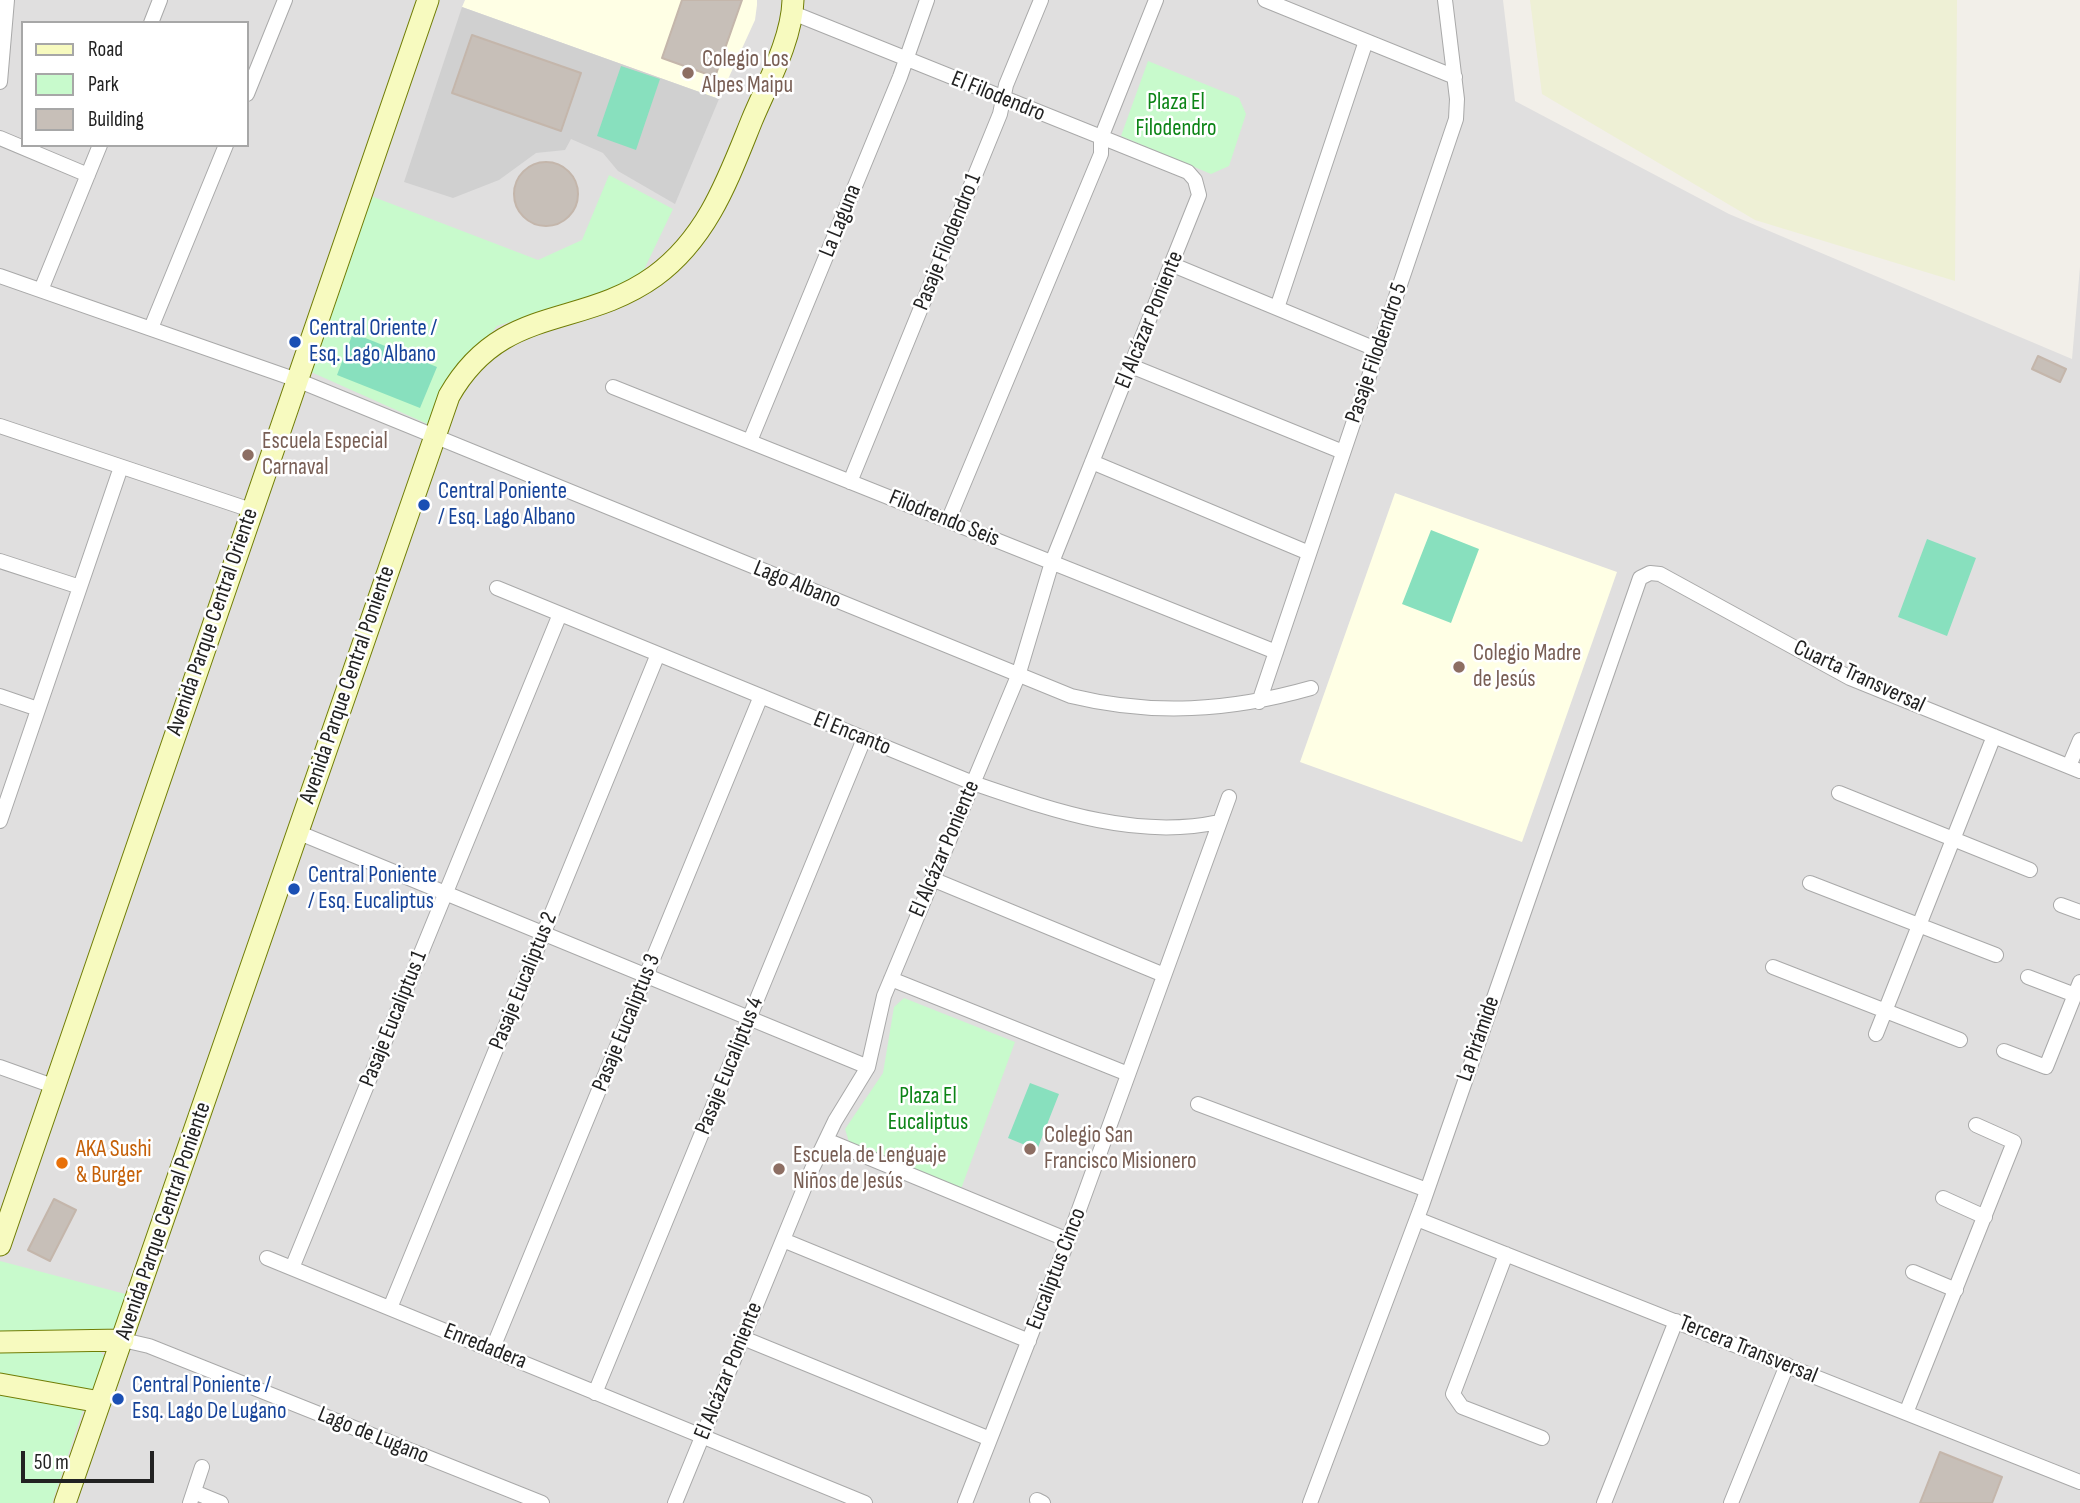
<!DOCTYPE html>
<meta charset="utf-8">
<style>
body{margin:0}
#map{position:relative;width:2080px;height:1503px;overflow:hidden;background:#f2efe9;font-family:"Sofia Sans Condensed",sans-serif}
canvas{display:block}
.legend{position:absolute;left:21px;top:21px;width:228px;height:126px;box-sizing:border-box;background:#fff;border:2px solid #a7a7a7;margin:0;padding:9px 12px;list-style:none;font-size:21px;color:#222}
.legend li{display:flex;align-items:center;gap:14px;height:35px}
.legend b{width:35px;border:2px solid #a7a7a7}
.scale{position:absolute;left:21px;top:1451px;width:133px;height:32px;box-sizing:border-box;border:4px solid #222;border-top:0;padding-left:9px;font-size:21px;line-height:24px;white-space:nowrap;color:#222;-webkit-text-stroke:5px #fff;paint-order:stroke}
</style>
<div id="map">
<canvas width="2080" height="1503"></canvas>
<ul class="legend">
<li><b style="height:9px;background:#f7fabf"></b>Road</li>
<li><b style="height:19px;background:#c8facc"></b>Park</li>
<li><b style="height:19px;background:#c7bfb8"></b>Building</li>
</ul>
<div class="scale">50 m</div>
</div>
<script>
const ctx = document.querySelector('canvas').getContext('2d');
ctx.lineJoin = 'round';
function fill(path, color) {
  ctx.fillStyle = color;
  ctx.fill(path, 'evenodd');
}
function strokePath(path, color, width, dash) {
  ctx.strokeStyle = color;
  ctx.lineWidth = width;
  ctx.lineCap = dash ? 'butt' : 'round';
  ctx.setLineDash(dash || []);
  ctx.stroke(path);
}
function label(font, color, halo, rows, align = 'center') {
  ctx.font = font + ' "Sofia Sans Condensed",sans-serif';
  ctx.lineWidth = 5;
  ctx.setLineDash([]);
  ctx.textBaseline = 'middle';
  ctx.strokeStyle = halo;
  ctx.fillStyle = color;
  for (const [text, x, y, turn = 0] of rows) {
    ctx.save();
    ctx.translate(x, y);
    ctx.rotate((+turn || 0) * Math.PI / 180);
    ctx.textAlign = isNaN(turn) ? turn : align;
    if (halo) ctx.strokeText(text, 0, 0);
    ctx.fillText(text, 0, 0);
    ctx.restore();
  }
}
fill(new Path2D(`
 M0 0H1503L1515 101 1729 214 2072 359 2080 267V1503H0ZM23 23H247V145H23Z`), '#e0dfdf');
fill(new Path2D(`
 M465 0H757V5L755 20 719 99 462 7Z
 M1395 493 1617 572 1522 842 1300 762Z`), '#ffffe5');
fill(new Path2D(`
 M462 7 719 99 675 204 618 171 603 153 571 139 565 150 536 153 499 180 453 198 404 182Z`), '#d0d0d0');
fill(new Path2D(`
 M1530 0H1957L1955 281 1755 220 1542 94Z`), '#eef0d5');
fill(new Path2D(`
 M1148 61 1239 98 1246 114 1229 166 1211 174 1121 136Z
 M609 175 673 209 641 276 603 293 497 326 450 383 432 426 311 372 371 196 538 260 582 240Z
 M904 998 1015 1042 961 1189 849 1142 845 1129 883 1073 894 1007Z
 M0 1261 133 1296 122 1328 0 1336Z
 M0 1351H99L107 1358 97 1398 0 1379Z
 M0 1393 83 1410 52 1503H0Z`), '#c8facc');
fill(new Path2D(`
 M621 66 660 79 636 150 597 136Z
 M353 333 437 367 420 408 337 375Z
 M1431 530 1479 549 1451 623 1402 604Z
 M1927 539 1976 558 1947 636 1898 617Z
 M1030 1083 1059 1094 1037 1150 1008 1138Z`), '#88e0be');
const building = new Path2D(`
 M682 0H742L715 77 662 58Z
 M472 35 581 73 561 131 452 93Z
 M514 194a32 32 0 1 1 64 0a32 32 0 1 1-64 0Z
 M2038 356 2066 369 2060 382 2032 369Z
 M54 1199 76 1210 50 1261 28 1250Z
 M1940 1452 2002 1477 1992 1503H1920Z`);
fill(building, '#c7bfb8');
strokePath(building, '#c4b6ab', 2);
const street = new Path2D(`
 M1265 0 1455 77
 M151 23 160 0
 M0 82 7 0
 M247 94 285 0
 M0 138 88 175
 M1173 265 1378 350
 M0 276 297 380 1071 696C1153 716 1230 711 1311 688
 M41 290 100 145
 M1277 308 1366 41
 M151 328 226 145
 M1131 366 1343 452
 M613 387 1276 652
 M0 426 251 510
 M750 441 900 77 927 0
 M1092 462 1309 553
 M850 482 1000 114 1006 85 1041 0
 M948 521 1101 154V138L1156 0
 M0 561 80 587
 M497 588 973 783C1052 810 1135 840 1219 822
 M0 696 38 709
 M1259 702 1456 119 1457 99 1445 0
 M2069 766 2080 740
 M1839 793 2030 870
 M0 821 121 467
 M297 832 868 1067
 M932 879 1164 975
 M1810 883 1996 955
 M2061 905 2080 912
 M1773 967 1960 1040
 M2028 977 2075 995
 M891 979 1128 1074
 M1876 1034 1994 736
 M2004 1051 2046 1067 2080 982
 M0 1067 53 1086
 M1198 1104 1427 1190
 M826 1140 1068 1240
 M1943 1198 1985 1217
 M1417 1219 2080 1482
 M783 1240 1029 1341
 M1506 1254 1453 1394 1462 1407 1542 1438
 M267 1258 865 1503
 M292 1268 560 614
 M1913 1272 1956 1290
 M390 1308 658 654
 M743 1338 990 1439
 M123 1340 149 1346 542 1503
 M492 1350 761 696
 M595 1393 864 739
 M1906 1413 2014 1142 1976 1125
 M194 1492 221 1503
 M1037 1500 1043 1503
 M190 1503 202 1467
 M675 1503 812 1169 835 1121 868 1067 884 996 1018 676 1052 562 1199 195 1195 180 1188 172 793 13
 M965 1503 1068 1240 1229 797
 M1310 1503 1422 1205 1640 578 1650 573 1660 574 1850 678 2080 771
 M1604 1503 1676 1321
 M1731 1503 1787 1365`);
const secondary = new Path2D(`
 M0 1245 428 0
 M0 1342 123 1340
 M0 1384 100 1402
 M65 1503 449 396C502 303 580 330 655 276 708 237 728 179 752 120 767 84 792 40 793 0`);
strokePath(street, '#a9a9a9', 16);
strokePath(secondary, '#707d05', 23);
strokePath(street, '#fff', 14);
strokePath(secondary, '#f7fabf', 21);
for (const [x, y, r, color] of [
 [688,73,7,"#8d6e63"],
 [295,342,7,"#1a4fb4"],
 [248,455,7,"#8d6e63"],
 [424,505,7,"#1a4fb4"],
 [1459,667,7,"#8d6e63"],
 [294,889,7,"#1a4fb4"],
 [1030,1149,7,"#8d6e63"],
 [62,1163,7,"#e8710a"],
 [779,1169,7,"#8d6e63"],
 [118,1399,7,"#1a4fb4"]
]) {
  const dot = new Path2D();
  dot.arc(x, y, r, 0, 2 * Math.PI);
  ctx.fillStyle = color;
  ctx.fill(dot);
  strokePath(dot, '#fff', 2.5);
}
label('23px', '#785e54', '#fff', [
 ["Colegio Los",702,60],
 ["Alpes Maipu",702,86],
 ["Escuela Especial",262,442],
 ["Carnaval",262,468],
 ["Colegio Madre",1473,654],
 ["de Jesús",1473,680],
 ["Colegio San",1044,1136],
 ["Francisco Misionero",1044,1162],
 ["Escuela de Lenguaje",793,1156],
 ["Niños de Jesús",793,1182]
], 'left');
label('23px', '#222', '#fff', [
 ["El Filodendro",998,97,22],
 ["La Laguna",841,221,-68],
 ["Pasaje Filodendro 1",948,242,-68],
 ["El Alcázar Poniente",1150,320,-68],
 ["Pasaje Filodendro 5",1377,353,-71],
 ["Filodrendo Seis",944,519,22],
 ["Lago Albano",797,585,22],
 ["Avenida Parque Central Oriente",213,622,-71],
 ["Cuarta Transversal",1859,677,25],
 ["Avenida Parque Central Poniente",348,685,-71],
 ["El Encanto",852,734,22],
 ["El Alcázar Poniente",945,849,-67],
 ["Pasaje Eucaliptus 2",524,981,-68],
 ["Pasaje Eucaliptus 1",394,1019,-68],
 ["Pasaje Eucaliptus 3",627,1023,-68],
 ["La Pirámide",1479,1039,-71],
 ["Pasaje Eucaliptus 4",730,1066,-68],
 ["Avenida Parque Central Poniente",164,1221,-71],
 ["Eucaliptus Cinco",1057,1269,-69],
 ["Enredadera",485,1347,22],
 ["Tercera Transversal",1748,1350,22],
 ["El Alcázar Poniente",729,1371,-68],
 ["Lago de Lugano",373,1436,22]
]);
label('23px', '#0c8416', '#fff', [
 ["Plaza El",1176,103],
 ["Filodendro",1176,129],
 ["Plaza El",928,1097],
 ["Eucaliptus",928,1123]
]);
label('23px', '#164399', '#fff', [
 ["Central Oriente /",309,329],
 ["Esq. Lago Albano",309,355],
 ["Central Poniente",438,492],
 ["/ Esq. Lago Albano",438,518],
 ["Central Poniente",308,876],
 ["/ Esq. Eucaliptus",308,902],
 ["Central Poniente /",132,1386],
 ["Esq. Lago De Lugano",132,1412]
], 'left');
label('23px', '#c56008', '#fff', [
 ["AKA Sushi",76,1150],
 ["& Burger",76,1176]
], 'left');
</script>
